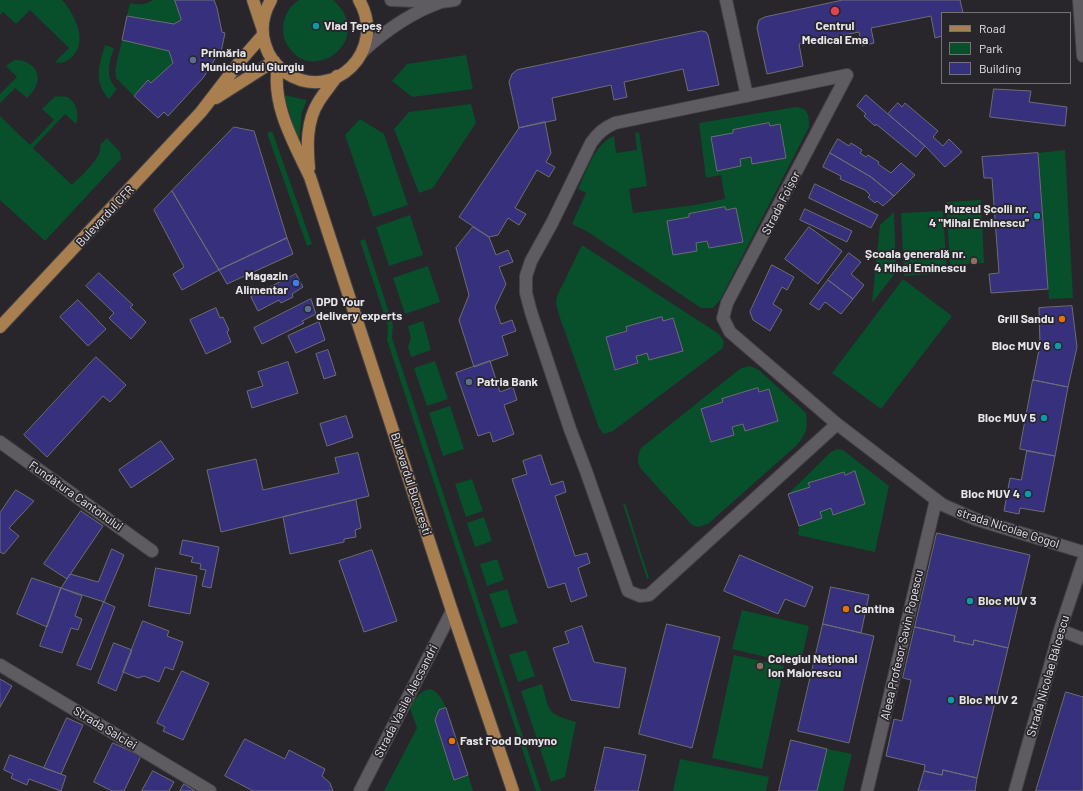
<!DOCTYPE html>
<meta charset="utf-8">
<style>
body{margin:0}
#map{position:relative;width:1083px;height:791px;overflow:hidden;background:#28252b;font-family:Barlow,sans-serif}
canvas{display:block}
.legend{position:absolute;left:941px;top:12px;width:130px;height:72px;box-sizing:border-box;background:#28252b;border:1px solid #747277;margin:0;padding:5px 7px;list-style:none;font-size:12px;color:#e7e6e9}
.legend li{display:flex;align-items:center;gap:8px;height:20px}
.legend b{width:20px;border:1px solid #747277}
</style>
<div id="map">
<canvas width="1083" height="791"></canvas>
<ul class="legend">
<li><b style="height:5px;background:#a97f50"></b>Road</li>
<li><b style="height:11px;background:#084f2b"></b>Park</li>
<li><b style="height:11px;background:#36307d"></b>Building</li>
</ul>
</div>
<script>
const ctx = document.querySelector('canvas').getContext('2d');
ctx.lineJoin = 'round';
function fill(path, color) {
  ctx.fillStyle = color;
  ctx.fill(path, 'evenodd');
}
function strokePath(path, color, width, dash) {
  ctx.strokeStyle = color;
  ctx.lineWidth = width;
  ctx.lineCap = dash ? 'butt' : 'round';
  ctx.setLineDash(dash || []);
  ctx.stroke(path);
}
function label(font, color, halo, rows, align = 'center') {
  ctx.font = font + ' Barlow,sans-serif';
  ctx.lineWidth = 3.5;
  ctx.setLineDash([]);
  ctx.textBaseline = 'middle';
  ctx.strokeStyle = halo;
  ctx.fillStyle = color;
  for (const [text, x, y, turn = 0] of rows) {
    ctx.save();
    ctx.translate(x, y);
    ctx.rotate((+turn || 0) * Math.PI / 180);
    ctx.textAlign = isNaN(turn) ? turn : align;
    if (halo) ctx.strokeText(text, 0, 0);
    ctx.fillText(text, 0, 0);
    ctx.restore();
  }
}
fill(new Path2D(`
 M0 0H62C74 13 89 41 72 57 66 62 63 64 55 62L69 48 30 10 16 24 3 12 0 15Z
 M153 0H175L181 20 174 24 127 16 130 3C139 5 145 5 153 0Z
 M299 0H333C376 38 316 83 291 50 286 44 283 38 283 31 283 17 288 7 299 0Z
 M122 40 169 51 173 63 151 83 148 80 134 96 116 78 115 70Z
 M105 45 114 48C109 62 105 78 117 89L109 99C93 82 99 65 105 45Z
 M466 55 473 89 412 97 392 81 407 64Z
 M14 60C28 59 43 70 36 86 34 91 30 95 27 98L15 88 0 103V94L17 77 6 66Z
 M284 95 307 100 302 112 299 143Z
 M56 96C59 97 64 96 67 97 76 101 80 115 76 124L65 114 33 148 72 185C80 177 104 156 100 145L107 138 120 152 121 159 45 241 0 200V116L30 145 54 120 42 109 51 100Z
 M471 104 476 123 433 188 419 193 394 129 409 112Z
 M796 107C809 108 809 116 809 127L720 300 713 308H701L588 232 572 224 586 193 578 189C587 171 594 144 614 136L616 153 637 150 635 133 639 132 647 186 629 189 633 213 695 205 725 199 721 175 706 178 699 123ZM769 123 770 126 780 124 786 158 753 164 751 157 740 159 741 166 717 171 711 138 733 133V130L737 129ZM725 207 742 242 709 248 707 241 696 243 697 251 674 255 667 222 689 217V214Z
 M360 119 384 134 408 205 373 217 345 135Z
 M272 131 312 244 307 246 267 133Z
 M1065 150 1073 298 1049 299 1038 153Z
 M981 200 984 263 950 265 946 202Z
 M943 211 947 273 904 276 901 213Z
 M894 212 896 272 872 303 880 225Z
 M410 215 423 255 389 266 376 227Z
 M365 239 393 325 392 338 541 791H536L387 340 388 326 360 241Z
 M582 245 719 334 724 341 723 348 613 431 604 434 599 428 559 315 556 304 557 296ZM662 318 663 321 673 318 682 350 650 360 647 353 636 356 638 364 615 370 606 337Z
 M428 266 440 302 405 314 393 278Z
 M903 279 952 316 881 409 832 373Z
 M423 321 431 350 411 357 408 347 411 338 408 326Z
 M435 361 448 399 427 406 414 368Z
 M750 366 759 370 806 413C808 428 807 433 797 445L708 524 698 527 692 525 641 469C637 462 637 456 641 448L741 368ZM769 389 778 421 746 431 743 424 732 427 734 435 711 442 701 409 723 402 722 399Z
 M450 406 464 449 443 456 429 413Z
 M837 449 843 450 889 486 875 552 798 535 799 526 822 518 820 512 831 508 833 515 865 504 855 472 845 475 844 472 809 483 810 487 788 494 831 452Z
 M472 479 483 511 466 517 455 484Z
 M625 503 649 578 647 579 623 504Z
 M484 517 492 541 475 547 467 523Z
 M497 559 504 580 487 586 480 564Z
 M507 589 518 623 501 628 489 594Z
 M742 610 809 626 800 665 732 649Z
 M526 650 535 676 518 682 509 655Z
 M734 655 784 666 762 769 712 758Z
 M542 684C550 713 546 713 576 722L565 777 551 782 521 691Z
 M430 689C439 692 442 699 446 708L439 710 435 720 454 780 468 775 473 791H384L417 728 410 708C415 699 419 691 430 689Z
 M827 749 852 754 843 791H817Z
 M680 759 769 777 766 791H673Z`), '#084f2b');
const building = new Path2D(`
 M175 0H214L217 8 222 32 225 33 220 57 217 56 203 78 168 116 164 112 158 118 134 96 148 80 151 83 173 63 169 51 122 40 127 16 174 24 181 20Z
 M843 0H960L963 13H942V36L935 38 931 16 871 28 874 43 862 46 859 32 799 44 803 66 767 74 757 28 759 20 765 17Z
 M702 31 706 32 708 35 719 85 688 91 683 69 624 82 627 97 614 100 611 85 552 98 556 120 519 128 509 82 512 74 517 70Z
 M994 89 1031 91 1029 102 1067 107 1065 126 990 117Z
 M866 95 925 146 916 157 876 124 875 126 864 116 866 114 857 106Z
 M898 103 902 107 905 103 938 131 933 137 943 146 949 139 962 152 945 167 925 146 888 114Z
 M545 122 551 153 546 162 555 167 549 177 537 170 515 208 526 214 519 225 508 218 498 235 489 237 459 217 519 128Z
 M769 123 770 126 780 124 786 158 752 164 751 157 740 159 741 166 717 171 711 137 733 133V130Z
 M234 127 254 131 287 238 219 270 172 191Z
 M838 139 849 146 851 143 862 150 860 153 866 157 868 155 879 162 878 164 891 173 901 163 915 175 894 196 871 177 830 153Z
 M830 153 871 177 894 196 883 206 877 201 875 203 868 197 870 195 865 190 840 179 841 176 823 167Z
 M1038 153 1048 289 991 293 989 274 999 273 992 178H984L982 157Z
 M815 184 878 215 871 228 809 198Z
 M172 191 219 270 182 290 173 274 184 267 154 210Z
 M725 207 726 210 736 208 743 242 709 248 707 241 696 243 697 251 673 255 667 221 689 217V214Z
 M805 209 852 231 847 242 800 220Z
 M473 227 489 237 496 255 508 250 513 262 499 267 506 284 495 307 501 324 512 320 516 331 502 336 508 355 474 367 459 320 469 295 456 248Z
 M809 227 842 251 818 284 785 259Z
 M287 238 293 254 227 284 219 270Z
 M849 253 861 262 851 274 864 285 853 299 828 280Z
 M772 265 794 277 787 290 782 287 773 304 782 310 770 331 753 320 750 312Z
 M99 273 133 305 130 307 146 322 131 339 109 318 114 313 86 286Z
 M296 274 303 287 292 294 293 297 281 303 279 300 258 311 251 297Z
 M828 280 853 299 841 314 825 302 819 310 810 304Z
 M311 299 316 314 302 321 304 323 262 344 254 328Z
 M78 300 106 329 88 346 60 317Z
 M1072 306 1077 347 1068 387 1033 380 1040 345 1039 308Z
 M216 308 220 318 223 317 229 330 227 332 231 342 206 354 190 320Z
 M662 317 663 321 673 318 683 351 649 360 647 353 641 355 636 356 638 363 615 370 606 337 627 331 626 327Z
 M319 322 325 340 296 353 288 336Z
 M328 350 336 375 324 379 316 354Z
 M96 357 126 385 110 402 103 396 47 457 24 435Z
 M490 361 500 392 513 387 517 400 504 405 514 434 493 442 490 432 478 436 456 373Z
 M288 362 298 393 252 408 247 391 263 386 258 372Z
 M1033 380 1068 387 1055 456 1020 449Z
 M758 388 759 392 769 389 778 421 745 431 743 424 732 427 734 435 711 442 701 409 723 402 722 399Z
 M346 416 353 437 327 446 320 424Z
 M161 441 174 459 131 488 119 470Z
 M1027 451 1055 456 1044 512 1020 508 1019 514 1004 511 1010 478 1021 480Z
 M358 453 369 496 221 532 207 470 256 459 263 490 339 473 335 458Z
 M541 455 551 485 563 481 566 492 555 496 575 556 587 553 590 563 578 568 587 596 571 602 565 583 548 588 512 479 527 474 523 461Z
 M855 471 865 504 833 515 831 508 820 512 822 518 799 526 788 494 810 487 808 483 844 472 845 475Z
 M16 490 34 501 9 528 19 536 4 554 0 552V513Z
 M356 500 361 528 355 530 356 537 344 539V542L290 554 283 517Z
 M81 511 103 526 67 579 44 564Z
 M937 533 1030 555 1008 648 974 640 973 645 954 641 955 636 915 627Z
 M183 540 219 547 211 588 202 586 206 570 200 569 201 564 191 562 193 557 180 554Z
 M112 549 124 555 104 602 61 588 70 574 98 582Z
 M372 550 397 621 364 632 339 561Z
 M740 555 813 587 805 607 785 599 778 614 724 591Z
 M156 568 197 576 190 614 149 606Z
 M32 578 61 588 47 627 17 614Z
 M831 587 869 595 861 633 823 624Z
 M61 588 82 596 75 616 82 619 78 630 71 628 62 653 40 646Z
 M104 602 115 607 91 670 77 665Z
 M143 621 169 631 167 636 183 642 173 670 165 667 159 682 144 676 138 678 123 672Z
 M667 624 720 637 692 748 639 734Z
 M823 624 874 636 849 743 798 731Z
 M582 626 594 662 626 668 619 708 571 700 553 648 569 643 565 632Z
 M915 627 955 636 954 641 973 645 974 640 1008 648 977 778 943 770 942 775 924 771 925 765 886 756 894 719 902 721 911 680 903 678Z
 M114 643 132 650 116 691 98 683Z
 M182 671 209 683 183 740 163 731 165 727 157 723Z
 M0 679 12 686 0 707Z
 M1066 692 1083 697V791H1036Z
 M446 708 468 775 454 780 435 720 439 710Z
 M67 718 83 725 61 774 44 768Z
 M245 739 285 759 289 750 325 769 322 776 330 783 333 791H253L225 776Z
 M791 740 827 749 817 791H779Z
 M113 743 141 756 124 791H112L94 782Z
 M605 747 646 755 638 791H595Z
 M10 755 66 776 61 791 29 779 27 785 11 778 13 774 4 770Z
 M943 770 977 778 975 791H918L924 771 942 775Z
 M153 771 174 782 169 791H142Z
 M184 784 195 791H180Z`);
fill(building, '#36307d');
strokePath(building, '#6d6d74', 1);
const minor = new Path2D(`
 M391 0 441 2 455 0
 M726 0 747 96
 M1079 0 1083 56
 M362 52C386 30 410 13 441 2
 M847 75 727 303 723 318 730 332 837 424 943 505 975 519 1083 552
 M837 424 649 595 640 596 628 591 586 471 570 429 531 312 526 293V276L531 261 552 223 591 143C598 133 604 128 615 123L847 75
 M0 442 152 551
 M1060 630 1083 639
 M0 665 210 791
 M360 791 452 611
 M867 791 936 500
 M1015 791 1060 630 1083 561`);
const major = new Path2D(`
 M253 0 262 27
 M271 0C263 14 260 28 265 44 268 55 276 66 286 73 334 104 388 50 359 0
 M278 66C271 104 294 143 310 177L452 611 513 791
 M216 98 274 61
 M309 168C307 146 306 121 319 101 324 93 331 85 337 76
 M0 327 201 112 241 60 263 35`);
strokePath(minor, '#444246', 14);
strokePath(major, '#444246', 14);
strokePath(minor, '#5e5b61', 12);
strokePath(major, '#a97f50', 12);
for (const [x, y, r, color] of [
 [835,11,5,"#e0444e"],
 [316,26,4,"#0f9aa8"],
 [193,60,4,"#5c6f8a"],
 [1037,216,4,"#0f9aa8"],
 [974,261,4,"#8d6e63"],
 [296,283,4,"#3f7fe0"],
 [308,309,4,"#5c6f8a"],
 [1062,319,4,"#e8710a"],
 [1058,346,4,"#0f9aa8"],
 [469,382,4,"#5c6f8a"],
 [1044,418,4,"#0f9aa8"],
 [1028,494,4,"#0f9aa8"],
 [970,601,4,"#0f9aa8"],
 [846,609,4,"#e8710a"],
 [760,666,4,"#8d6e63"],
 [951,700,4,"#0f9aa8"],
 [452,741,4,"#e8710a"]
]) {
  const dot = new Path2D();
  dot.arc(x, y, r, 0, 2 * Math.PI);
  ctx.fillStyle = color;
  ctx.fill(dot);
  strokePath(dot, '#28252b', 1.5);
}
label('bold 12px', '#e7e6e9', '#28252b', [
 ["Vlad Țepeș",324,26],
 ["Centrul",835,26,"center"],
 ["Medical Ema",835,40,"center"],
 ["Primăria",201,53],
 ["Municipiului Giurgiu",201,67],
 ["Muzeul Școlii nr.",1029,209,"right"],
 ["4 \"Mihai Eminescu''",1029,223,"right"],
 ["Școala generală nr.",966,254,"right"],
 ["4 Mihai Eminescu",966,268,"right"],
 ["Magazin",288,276,"right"],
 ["Alimentar",288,290,"right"],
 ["DPD Your",316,302],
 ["delivery experts",316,316],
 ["Grill Sandu",1054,319,"right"],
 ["Bloc MUV 6",1050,346,"right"],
 ["Patria Bank",477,382],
 ["Bloc MUV 5",1036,418,"right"],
 ["Bloc MUV 4",1020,494,"right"],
 ["Bloc MUV 3",978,601],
 ["Cantina",854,609],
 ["Colegiul Național",768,659],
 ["Ion Maiorescu",768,673],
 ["Bloc MUV 2",959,700],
 ["Fast Food Domyno",460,741]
], 'left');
label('12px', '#e7e6e9', '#28252b', [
 ["Strada Foișor",781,203,-63],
 ["Bulevardul CFR",105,216,-47],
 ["Bulevardul București",411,484,72],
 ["Fundătura Cantonului",76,496,35],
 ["strada Nicolae Gogol",1008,528,18],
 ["Aleea Profesor Savin Popescu",902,645,-77],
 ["Strada Nicolae Bălcescu",1048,676,-74],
 ["Strada Vasile Alecsandri",406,701,-63],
 ["Strada Salciei",105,728,31]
]);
</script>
